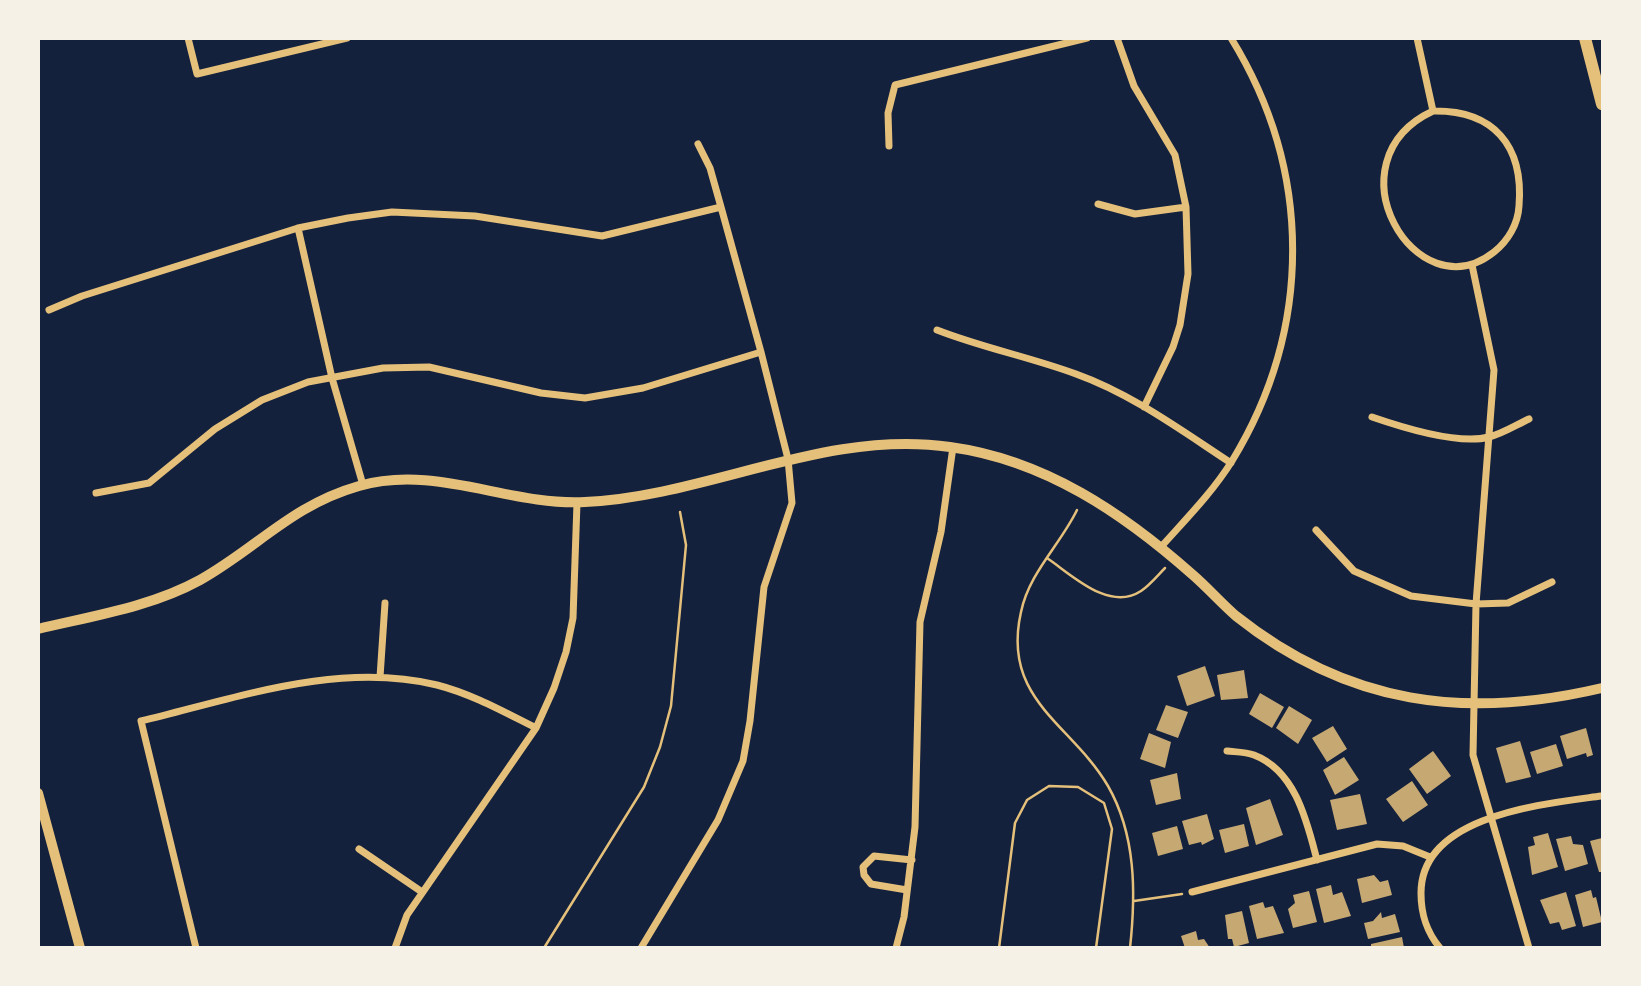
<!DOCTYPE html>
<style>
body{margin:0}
#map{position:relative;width:1641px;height:986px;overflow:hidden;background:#14213d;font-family:"Exo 2",sans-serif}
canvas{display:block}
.frame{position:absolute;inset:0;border:40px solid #f6f1e7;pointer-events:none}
</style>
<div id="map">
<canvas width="1641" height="986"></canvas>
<div class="frame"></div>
</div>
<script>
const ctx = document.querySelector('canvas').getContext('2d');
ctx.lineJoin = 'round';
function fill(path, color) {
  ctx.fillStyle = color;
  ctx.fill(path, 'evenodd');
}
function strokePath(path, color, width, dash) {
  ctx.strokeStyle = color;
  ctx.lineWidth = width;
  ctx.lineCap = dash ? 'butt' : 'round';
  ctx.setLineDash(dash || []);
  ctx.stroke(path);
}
fill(new Path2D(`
 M1205 666 1215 696 1187 706 1177 676Z
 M1244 670 1248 698 1221 700 1217 675Z
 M1260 693 1284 707 1272 728 1249 714Z
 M1166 705 1188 712 1178 738 1156 730Z
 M1289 706 1312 720 1298 744 1276 728Z
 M1333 726 1347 749 1327 762 1312 738Z
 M1586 728 1593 755 1587 757 1586 753 1567 759 1560 736Z
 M1149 733 1171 742 1165 768 1140 759Z
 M1520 741 1531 777 1506 783 1496 748Z
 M1556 744 1563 766 1537 774 1530 752Z
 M1433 751 1451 776 1427 794 1409 769Z
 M1344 757 1359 780 1335 795 1323 770Z
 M1177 773 1181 799 1156 805 1150 780Z
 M1412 781 1428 805 1403 822 1386 799Z
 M1360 794 1367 824 1337 830 1330 800Z
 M1270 799 1283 835 1256 845 1246 808Z
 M1207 814 1214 839 1202 845 1201 842 1189 845 1182 821Z
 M1244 824 1249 846 1225 853 1219 830Z
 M1177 826 1183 849 1158 856 1152 833Z
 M1548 833 1558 867 1532 875 1528 847 1535 845 1533 837Z
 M1571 836 1573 844 1583 845 1588 864 1565 871 1556 839Z
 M1602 838V872H1599L1590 841Z
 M1374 875 1380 882 1388 880 1392 895 1362 903 1357 879Z
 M1331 885 1333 895 1342 892 1351 916 1324 923 1316 889Z
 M1591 890 1593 898 1596 897 1602 922 1583 927 1575 895Z
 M1309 891 1317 922 1293 928 1288 909 1295 903 1293 895Z
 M1566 892 1576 926 1562 930 1559 922 1550 924 1540 900Z
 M1263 902 1265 908 1273 906 1284 933 1257 939 1249 906Z
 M1242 911 1249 943 1234 947 1232 939H1228L1225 915Z
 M1381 912 1382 918 1395 914 1400 932 1368 939 1364 923 1373 921Z
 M1196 931 1198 940 1204 939 1210 948H1185L1181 936Z
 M1402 937 1404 948H1371V944Z`), '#c6a872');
strokePath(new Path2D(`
 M1077 510C1060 545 1029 573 1021 612 1001 700 1072 724 1108 786 1136 835 1136 893 1130 948
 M1047 558C1072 575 1109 612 1141 591 1150 585 1158 575 1165 568
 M1134 901 1182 894
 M544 948 644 787 660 747 671 706 686 545 680 512
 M999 948 1015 823 1027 800 1049 786 1078 787 1104 803 1112 829 1096 948`), '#e5c07b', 2.5);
strokePath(new Path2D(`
 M188 38 197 74 347 38
 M1117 38 1134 86 1175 155 1186 207 1188 274 1180 325 1173 347 1144 407
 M1417 38 1433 111
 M1433 111C1493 110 1524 145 1519 206 1518 224 1508 241 1494 252 1416 314 1326 161 1433 111Z
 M889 146 888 113 895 85 1087 38
 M1098 204 1135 214 1186 207
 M298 228 332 378 363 485
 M1472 265 1494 370 1476 604 1473 755 1529 948
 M49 310 82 296 298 228 348 218 392 212 475 216 602 236 721 207
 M937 330C983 348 1030 357 1076 374 1132 394 1182 431 1231 463
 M1372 417C1401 427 1459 445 1489 437 1502 434 1516 425 1529 419
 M96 493 149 483 215 429 262 400 308 382 383 368 429 367 541 393 585 398 643 388 761 352
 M1316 530 1354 571 1411 596 1476 604 1508 603 1552 582
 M1161 547C1185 520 1212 493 1232 461 1313 328 1313 171 1231 38
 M380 677 385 603
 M1227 751C1236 752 1246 752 1254 755 1296 771 1307 822 1317 860
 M359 849 422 892
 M907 890 871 884 864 875 863 867 874 856 912 860
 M1192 892 1377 844 1403 846 1430 857
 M196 948 141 721C237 698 338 661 437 685 472 694 504 712 536 728
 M395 948 407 915 536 728 554 688 566 652 573 618 577 503
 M641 948 718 820 743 761 750 721 764 587 792 503 788 459 761 352 721 207 710 168 698 144
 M896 948 904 917 915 827 920 622 941 532 953 447
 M1440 948C1426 931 1421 914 1421 893 1421 815 1544 804 1601 796`), '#e5c07b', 7);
strokePath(new Path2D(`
 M38 629C92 616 151 607 200 580 257 548 292 505 359 486 436 464 508 506 585 502 709 496 824 429 950 447 1045 460 1123 513 1193 575 1208 588 1221 603 1236 616 1348 705 1466 720 1602 688
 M38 793 80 948`), '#e5c07b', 10);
strokePath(new Path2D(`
 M1585 38 1602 104`), '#e5c07b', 12);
</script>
